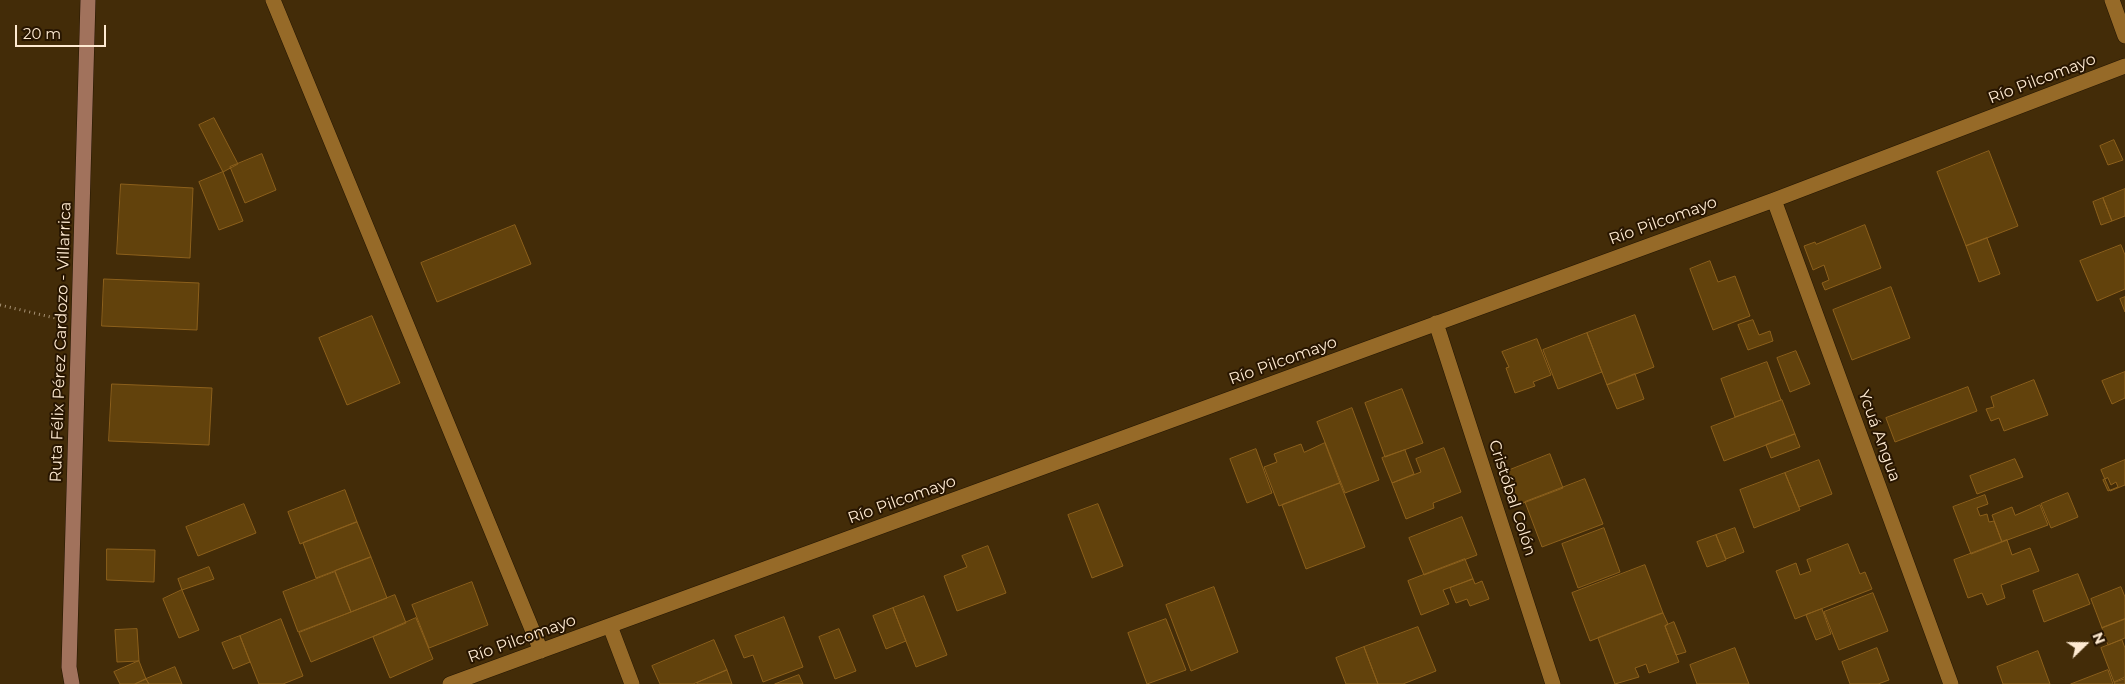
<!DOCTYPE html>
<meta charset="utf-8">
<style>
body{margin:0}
#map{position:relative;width:2125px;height:684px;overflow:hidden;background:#432c08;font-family:Montserrat,sans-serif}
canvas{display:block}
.north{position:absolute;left:2060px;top:619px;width:50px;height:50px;-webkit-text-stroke:4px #271500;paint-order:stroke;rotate:68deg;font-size:14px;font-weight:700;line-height:20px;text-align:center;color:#feead1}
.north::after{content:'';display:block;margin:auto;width:18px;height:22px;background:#feead1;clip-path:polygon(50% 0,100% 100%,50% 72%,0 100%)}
.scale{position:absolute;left:15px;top:25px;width:91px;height:22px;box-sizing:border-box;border:2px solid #feead1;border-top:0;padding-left:6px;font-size:15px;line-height:18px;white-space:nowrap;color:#feead1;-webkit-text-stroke:4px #271500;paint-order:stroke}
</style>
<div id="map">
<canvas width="2125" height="684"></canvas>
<div class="north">N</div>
<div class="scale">20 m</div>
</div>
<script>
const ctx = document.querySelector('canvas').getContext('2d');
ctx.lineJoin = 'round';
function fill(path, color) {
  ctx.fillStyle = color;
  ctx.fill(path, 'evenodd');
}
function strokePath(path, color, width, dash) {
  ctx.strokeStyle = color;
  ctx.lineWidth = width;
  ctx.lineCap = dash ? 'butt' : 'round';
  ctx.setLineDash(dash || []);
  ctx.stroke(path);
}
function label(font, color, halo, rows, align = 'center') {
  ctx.font = font + ' Montserrat,sans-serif';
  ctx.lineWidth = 4;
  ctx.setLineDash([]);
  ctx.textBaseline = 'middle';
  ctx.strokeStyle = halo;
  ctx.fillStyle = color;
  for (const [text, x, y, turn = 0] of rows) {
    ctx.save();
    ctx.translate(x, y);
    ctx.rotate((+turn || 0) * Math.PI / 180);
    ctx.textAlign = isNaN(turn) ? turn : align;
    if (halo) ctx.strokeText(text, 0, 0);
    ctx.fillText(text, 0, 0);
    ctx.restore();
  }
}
const building = new Path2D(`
 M214 118 238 164 223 172 199 125Z
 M2114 140 2123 160 2108 165 2100 146Z
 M1989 151 2018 226 1966 246 1937 172Z
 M262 154 276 190 245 203 230 167Z
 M223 172 243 221 219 230 199 182Z
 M121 184 193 188 190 258 117 254Z
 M2125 189V216L2112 221 2103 198Z
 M2103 198 2112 221 2101 225 2093 202Z
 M515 225 531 264 437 302 421 263Z
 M1865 225 1881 268 1825 290 1822 283 1829 280 1824 265 1813 270 1804 246 1815 242 1816 244Z
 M1987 238 2000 274 1979 282 1966 246Z
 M2121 245 2125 255V289L2097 301 2080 261Z
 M1710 261 1718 282 1735 276 1750 316 1713 330 1690 269Z
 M104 279 199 283 197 330 102 326Z
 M1891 287 1910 338 1852 360 1833 310Z
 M2125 297V312L2120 299Z
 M1635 315 1654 367 1607 385 1587 333Z
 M372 316 400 383 347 405 319 338Z
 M1753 320 1759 335 1770 331 1773 341 1748 350 1738 325Z
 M1587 333 1602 372 1558 389 1543 350Z
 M1537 339 1551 375 1533 382 1535 386 1515 393 1506 368 1509 367 1502 352Z
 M1796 351 1810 384 1790 392 1777 358Z
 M1767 362 1781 400 1735 417 1721 379Z
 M2125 372V398L2112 404 2102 381Z
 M1635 374 1644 399 1617 409 1607 385Z
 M2034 380 2048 415 2004 431 1999 418 1991 421 1986 409 1994 407 1991 397Z
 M112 384 212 388 209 445 109 441Z
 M1968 387 1977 411 1895 442 1886 418Z
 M1402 389 1423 443 1385 457 1365 403Z
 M1782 400 1795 434 1724 461 1711 427Z
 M1352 408 1379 480 1345 493 1317 422Z
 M1795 434 1800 447 1771 458 1766 445Z
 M1325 443 1340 483 1279 506 1264 467 1277 462 1274 454 1301 444 1304 452Z
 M1444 448 1461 492 1433 503 1434 508 1406 519 1392 483 1421 472 1416 459Z
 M1256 449 1272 493 1247 503 1230 459Z
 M1405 450 1414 474 1392 483 1382 458Z
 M1550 454 1563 488 1518 505 1505 472Z
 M2015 459 2023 477 1977 494 1970 476Z
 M1819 460 1832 494 1799 507 1785 473Z
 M2125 460V485L2110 491 2101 470Z
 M1785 473 1800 510 1754 528 1740 490Z
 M2108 478 2111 485 2116 482 2118 487 2108 491 2103 480Z
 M1585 479 1603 524 1542 547 1525 502Z
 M1340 483 1365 547 1306 569 1282 505Z
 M345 490 357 522 300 544 288 512Z
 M2068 493 2078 517 2051 528 2041 504Z
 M1985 495 1988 504 1977 508 1980 516 1987 514 1989 522 1994 521 2002 542 1971 554 1953 507Z
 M244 504 256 533 198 556 186 527Z
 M1098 504 1123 566 1092 578 1068 515Z
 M2040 505 2048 525 2002 542 1992 515 2012 507 2015 515Z
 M1462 517 1477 555 1424 575 1409 538Z
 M357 522 371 557 316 578 303 543Z
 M1604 528 1620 572 1578 588 1562 544Z
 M1735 528 1744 552 1726 559 1716 535Z
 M1716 535 1726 560 1707 567 1697 542Z
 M2007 540 2012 555 2030 548 2039 571 2001 585 2005 598 1987 605 1982 593 1968 598 1954 560Z
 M1848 544 1860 574 1865 572 1872 589 1795 619 1776 571 1796 563 1800 575 1811 571 1807 560Z
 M988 546 1006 593 957 611 944 576 967 567 962 556Z
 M107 549 155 550 154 582 107 580Z
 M371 557 387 598 351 612 335 571Z
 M1465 559 1473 579 1443 590 1449 604 1421 615 1408 581Z
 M1645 565 1663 613 1590 641 1572 593Z
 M209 567 214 579 182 590 178 579Z
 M335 572 351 612 298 632 283 592Z
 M2078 574 2090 604 2044 622 2033 591Z
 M1473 579 1475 584 1482 581 1489 599 1470 606 1467 599 1456 603 1450 588Z
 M472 582 488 625 429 648 412 605Z
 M1214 587 1238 652 1191 671 1166 605Z
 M2121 587 2125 597V619L2102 628 2091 599Z
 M182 590 199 630 179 638 163 599Z
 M1873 593 1888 631 1839 650 1824 612Z
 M395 595 406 623 311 662 299 633Z
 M924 596 947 655 916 667 893 608Z
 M893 608 906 641 886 649 873 616Z
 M1822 609 1831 634 1816 640 1806 615Z
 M1663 613 1668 624 1665 626 1679 662 1649 673 1646 664 1635 668 1639 677 1615 684 1598 638Z
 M784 617 803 667 763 682 753 655 744 658 735 636Z
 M416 618 433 659 390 678 373 637Z
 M281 619 303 676 283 684H259L240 636Z
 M1166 619 1186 670 1147 684 1128 633Z
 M2125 619V638L2108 645 2102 628Z
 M1674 622 1686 652 1676 655 1665 626Z
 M1418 627 1436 671 1403 684H1378L1364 647Z
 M137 629 139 661 117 662 115 630Z
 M839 629 856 671 835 679 819 637Z
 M240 636 250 662 233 669 222 643Z
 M714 640 727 670 693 684H660L652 666Z
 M2122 640 2125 648V677L2114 682 2101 648Z
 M1364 647 1378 684H1346L1336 658Z
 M1735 648 1749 684H1697L1690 665Z
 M1877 648 1889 680 1878 684H1850L1842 662Z
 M2038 651 2050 684H2003L1997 667Z
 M139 661 146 679 135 684H120L114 672Z
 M175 667 182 684H149L146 679Z
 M727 670 732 684H697V683Z
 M2108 670 2113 684H2071Z
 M799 675 803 684H775Z
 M146 679 149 684H135Z
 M2125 679V684H2115L2114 683Z`);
fill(building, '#62420c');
strokePath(building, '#8c601c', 1);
const street = new Path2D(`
 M273 0 541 651
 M2112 0 2125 36
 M1774 200 1951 684
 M1436 323 1553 684
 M610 626 632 684
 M450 684 1774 200 2125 66`);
const secondary = new Path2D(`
 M72 684 69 667 88 0`);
strokePath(street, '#241603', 16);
strokePath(secondary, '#241603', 16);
strokePath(new Path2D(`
 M0 305 55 318`), '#a79274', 3, [1, 4]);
strokePath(street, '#966a28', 15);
strokePath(secondary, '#a1725c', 15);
label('16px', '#feead1', '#271500', [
 ["Río Pilcomayo",2042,79,-21],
 ["Río Pilcomayo",1663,221,-20],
 ["Ruta Félix Pérez Cardozo - Villarrica",61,342,-88],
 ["Río Pilcomayo",1283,361,-20],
 ["Ycuá Angua",1879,436,70],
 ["Cristóbal Colón",1512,498,72],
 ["Río Pilcomayo",902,500,-20],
 ["Río Pilcomayo",522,639,-20]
]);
</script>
